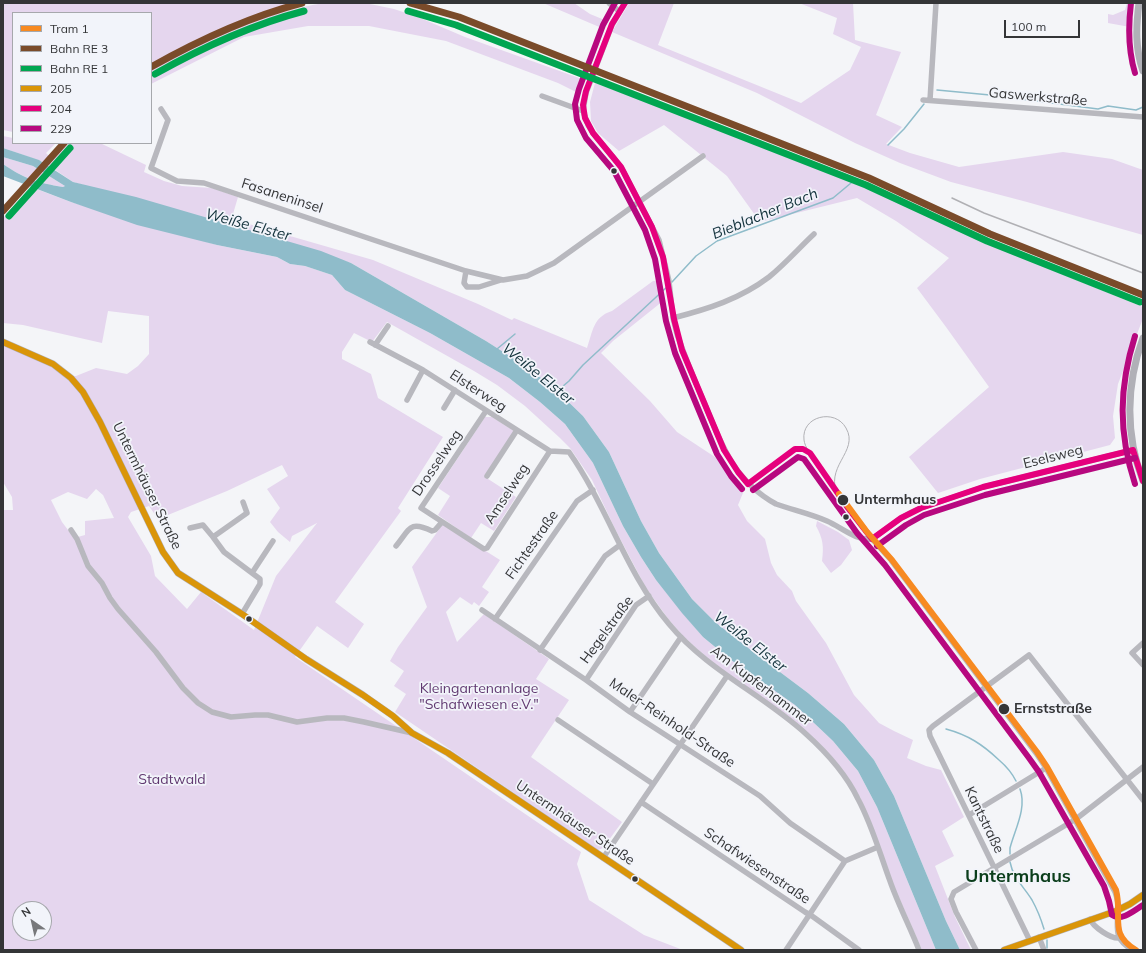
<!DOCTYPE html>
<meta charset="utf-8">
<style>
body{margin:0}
#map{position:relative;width:1146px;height:953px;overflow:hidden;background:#f4f5f8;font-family:Mulish,sans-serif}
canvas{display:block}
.frame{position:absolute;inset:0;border:4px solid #343537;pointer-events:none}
.legend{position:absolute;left:12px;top:12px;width:140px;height:132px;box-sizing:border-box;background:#f2f4fa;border:1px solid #a6a8ac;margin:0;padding:5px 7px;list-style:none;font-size:12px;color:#343537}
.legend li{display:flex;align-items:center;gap:8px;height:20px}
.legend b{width:20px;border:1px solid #a6a8ac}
.north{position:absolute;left:12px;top:901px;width:40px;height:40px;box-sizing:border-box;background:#f2f4fa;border:1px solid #a6a8ac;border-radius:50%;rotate:326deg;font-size:11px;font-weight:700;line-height:16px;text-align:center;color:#343537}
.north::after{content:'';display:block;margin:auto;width:14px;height:18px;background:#77787b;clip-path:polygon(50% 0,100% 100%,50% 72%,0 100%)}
.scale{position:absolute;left:1004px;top:20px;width:76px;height:18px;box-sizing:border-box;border:2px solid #343537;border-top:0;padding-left:5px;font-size:12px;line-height:14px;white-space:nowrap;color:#343537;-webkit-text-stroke:3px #f2f4fa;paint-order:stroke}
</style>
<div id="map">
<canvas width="1146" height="953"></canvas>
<div class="frame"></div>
<ul class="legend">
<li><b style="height:5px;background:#f78a21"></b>Tram 1</li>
<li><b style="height:5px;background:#7a4b2a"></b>Bahn RE 3</li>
<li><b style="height:5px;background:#00a651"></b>Bahn RE 1</li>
<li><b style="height:5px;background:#da9508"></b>205</li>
<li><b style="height:5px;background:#e5007d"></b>204</li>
<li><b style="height:5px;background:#b7087f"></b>229</li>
</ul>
<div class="north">N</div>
<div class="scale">100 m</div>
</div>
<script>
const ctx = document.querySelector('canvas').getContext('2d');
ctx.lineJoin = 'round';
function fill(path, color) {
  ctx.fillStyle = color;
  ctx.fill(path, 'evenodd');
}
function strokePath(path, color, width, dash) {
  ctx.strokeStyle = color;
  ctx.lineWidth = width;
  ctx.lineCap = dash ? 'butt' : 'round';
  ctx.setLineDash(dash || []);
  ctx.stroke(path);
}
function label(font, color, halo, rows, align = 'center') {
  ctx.font = font + ' Mulish,sans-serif';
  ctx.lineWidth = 3.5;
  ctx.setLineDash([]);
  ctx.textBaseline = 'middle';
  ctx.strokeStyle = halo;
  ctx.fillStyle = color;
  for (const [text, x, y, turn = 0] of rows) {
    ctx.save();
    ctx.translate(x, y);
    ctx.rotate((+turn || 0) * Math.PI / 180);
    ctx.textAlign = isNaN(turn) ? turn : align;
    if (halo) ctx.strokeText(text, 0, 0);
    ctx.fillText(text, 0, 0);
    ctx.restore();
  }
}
fill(new Path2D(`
 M3 3H292C243 19 195 38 151 64V13H13V132L3 130Z
 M324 3H365L394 9 418 17 465 37 582 79 578 93 558 83 446 41 369 26H308L244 37 151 84V69C205 38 263 13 324 3Z
 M543 3H574L590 14 607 21 604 29Z
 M629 3H674L658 45 801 103 850 70 861 47 833 34 837 18 799 3H853L855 40 901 52 876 115 902 127 886 144 910 153 959 167 1063 152 1112 159 1143 170V235L1027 202 951 182 900 163 855 143 757 93 612 32Z
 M1127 3H1133L1130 27 1108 23V14L1113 15 1125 10Z
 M595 83 745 138 895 198 988 244 1143 307 1142 321 1118 384 1113 416 1115 438 1110 445 980 479 938 493 909 457 989 387 946 327 917 288 949 258 896 221 857 198 760 222 727 176 664 125 619 151 598 133 591 121 590 102Z
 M3 136 13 138V143H56L46 153 49 156 43 162 3 148Z
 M67 143H100L146 165 144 172 164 181 182 186 212 188 238 197 233 214 252 225 373 260 478 304 512 320 514 318 587 348C593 331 593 317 612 311L653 281H659L661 287 663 301 613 341 601 353 650 401 677 432 718 459 722 460 743 493 738 505 747 521 765 539 771 563 777 575 792 591 796 601 826 643 854 695 879 723 894 731 913 740 907 758 926 766 941 770 964 817 942 831 954 856 935 866 955 917 971 950H960L946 921 894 796 874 760 844 724 808 693 756 654 715 622 692 599 659 553 641 521 609 452 583 416 552 386 519 362 486 341 351 263 73 182 48 165Z
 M3 157 33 166 65 186 63 187C38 183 23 178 3 164Z
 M31 187 71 202 217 245 277 257 290 264 305 266 332 275 345 290 430 333 509 378 540 402 565 424 593 463 623 526 641 557 656 580 683 613 703 637 731 660 795 705 833 741 858 771 877 807 936 950H922L892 882 860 797 823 749 716 666 684 637 669 620 646 588 615 529 592 480 570 448 560 438 525 406 497 385 474 371 387 322 372 342 354 333 342 352V359L371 374 378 398 443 437 398 508 401 511 335 602 364 624 348 648 317 626 295 657 581 852 577 864 589 900 644 935 683 950H3V510H13L12 497 3 482V344L50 366 64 376H76L96 368 127 374 138 366 149 354V316L108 311 102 343 23 325 3 323V218ZM282 465 288 476 267 489 280 508 270 522 278 532 290 542 292 536 317 523 276 576 254 630 201 592 187 609 155 576 151 556 128 517 131 512 149 506 158 519 227 491ZM96 489 103 495 114 518 85 521V535L74 538 62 522 51 500 68 492 87 499ZM20 909H44V933H20Z
 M485 417H492L514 431 485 477 516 497 494 531 481 523 471 538 438 515 450 496 438 488Z
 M817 521 838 532 849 540 852 550 841 565 831 573 822 561C824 546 823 539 816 526Z
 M443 524 500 560 482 587 489 592 479 606 474 602 472 605 460 597 446 612 457 642 484 614 549 659 536 679 569 700 531 757 622 822 603 848 598 850 395 712 406 694 394 686 404 671 390 661 398 647 427 607 412 567Z`), '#e5d6ee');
fill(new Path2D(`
 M3 148 39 160 73 182 136 197 321 251 351 263 486 341 519 362 552 386 583 416 609 452 641 521 659 553 692 599 715 622 756 654 808 693 844 724 874 760 894 796 946 921 960 950H936L877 807 858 771 833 741 795 705 731 660 703 637 682 613 656 580 641 557 623 526 593 463 565 424 540 402 509 378 430 333 345 290 332 275 305 266 290 264 277 257 217 245 137 225 71 202 3 176V164C23 178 38 183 63 187L65 186 33 166 3 157Z`), '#8fbcca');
strokePath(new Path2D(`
 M937 90 990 95 1098 109 1108 106 1136 110 1143 107
 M888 145 904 129 924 104
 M672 282 696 256 717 241 833 198 851 183
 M497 349 515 334
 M556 392 569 381 583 365 668 286
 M946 729C968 735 982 744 999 760 1006 766 1012 773 1016 781
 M1010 854V848C1015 829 1027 808 1020 789
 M1010 862C1013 878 1024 887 1032 900 1037 909 1041 919 1044 929
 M1047 940V948`), '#8fbcca', 1.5);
strokePath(new Path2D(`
 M609 3 619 11
 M625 3 612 25 586 93 583 111 588 125 593 133 614 158 622 169 659 240 669 281 673 318 677 334C685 357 694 379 704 402 721 444 734 481 776 504 793 510 811 514 827 521 841 527 856 541 872 539L891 560 1036 753 1046 768 1115 892C1117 898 1119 904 1118 910 1117 929 1114 940 1133 950
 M542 96 583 111
 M923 100 1143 117
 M930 100 936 3
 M161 109 168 120 151 168 177 181 204 183 466 271 503 280 527 276 554 263 703 156
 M466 271 464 283 467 287H479L501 280
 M673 318C708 309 740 299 769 277 785 264 799 248 814 234
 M370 342 423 370 550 451 569 452C607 506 626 573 669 624 707 670 762 694 806 734 826 752 846 774 858 799 872 825 880 854 890 881 898 904 910 927 919 950
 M375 345 388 326
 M407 400 423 370
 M444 408 455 390
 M486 411 421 508 484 549 487 548 550 451
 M487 476 517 430
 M190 528 203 525 213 537 224 552 260 579V584L242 614
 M71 530 77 539 88 566 102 583 110 598 118 609 156 652 183 688 198 703 212 712 231 717 255 715H268L297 722 327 718H344L364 722 412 733
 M213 537 247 513 243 502
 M872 539C888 528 902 515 921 508L983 487 1133 450
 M396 546C410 529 409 520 432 531L435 530 442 522
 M252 573 273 541
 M482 610 586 680 630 712 760 796 790 823 845 861
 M495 619 577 501 593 490
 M1143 643 1132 653 1143 665
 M540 650 605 556 620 545
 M586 680 636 605 649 596
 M630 712 681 637
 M558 720 653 784
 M641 802 805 912 812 916 859 950
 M969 815 1046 768
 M603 858 727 676
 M1090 919C1093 927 1111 939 1119 938
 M1039 937 1044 950
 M1030 941 930 736 929 730 933 726 1029 655 1143 800
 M786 950 845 861 878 847
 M976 950 956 912 951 899 954 892 1076 819 1143 767`), '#b8b8be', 5.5);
strokePath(new Path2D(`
 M1139 3C1136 27 1135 48 1143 71
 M1143 338C1126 384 1125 435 1143 481
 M3 342 53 364 71 378 83 392 100 422 163 552 178 573 242 614 306 659 363 695 393 716 412 733 448 753 741 950
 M1004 950 1116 911 1130 904 1143 895`), '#b0b0b7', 7);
strokePath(new Path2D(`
 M839 494C831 483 805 452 804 440 801 416 835 408 846 428 860 452 822 467 839 497L861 527`), '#b0b0b4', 1);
strokePath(new Path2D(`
 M952 198 984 213 1143 273`), '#b0b0b4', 1.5);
strokePath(new Path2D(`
 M3 342 53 364 71 378 83 392 100 422 163 552 178 573 242 614 306 659 363 695 393 716 412 733 448 753 741 950
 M1004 950 1116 911 1130 904 1143 895`), '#da9508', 6);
strokePath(new Path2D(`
 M625 3 612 24 586 91 583 105 585 118 593 133 621 167 652 227 663 257 674 319 682 350 724 450 738 472 748 484
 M1133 450 1143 481
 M748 484 795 449H803L810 453 848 508 872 539
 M872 539 901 518 921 508 983 487 1133 450`), '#e5007d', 6);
strokePath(new Path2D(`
 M615 3 603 25 579 89 575 104 577 120 586 138 614 171 645 230 655 259 666 321 675 353 717 454 731 476 742 489
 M1131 3C1128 27 1128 50 1135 73
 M1135 336C1119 387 1118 432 1135 484
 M753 490 798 457 804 459 857 533 885 565 1029 758 1039 772 1104 886 1109 901 1112 915C1121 922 1135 910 1143 905
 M877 546 906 525 924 515 985 495 1135 458`), '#b7087f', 6);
strokePath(new Path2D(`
 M410 3 459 17 869 178 990 234 1143 295
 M151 67C199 40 248 17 302 3
 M3 211 64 143`), '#7a4b2a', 7);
strokePath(new Path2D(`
 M408 11 456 25 866 185 987 241 1140 302
 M155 74C203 47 251 25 304 11
 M9 216 70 148`), '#00a651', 7);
strokePath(new Path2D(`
 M839 494 867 532 892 560 1037 752 1047 767 1116 890C1123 916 1108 934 1136 950`), '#f78a21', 6);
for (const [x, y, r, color] of [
 [614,171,3.5,"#343537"],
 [843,500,6,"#343537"],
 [846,517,3.5,"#343537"],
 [249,619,3.5,"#343537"],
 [1004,709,6,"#343537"],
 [635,879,3.5,"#343537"]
]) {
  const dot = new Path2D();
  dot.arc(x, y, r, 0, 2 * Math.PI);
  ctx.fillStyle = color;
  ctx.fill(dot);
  strokePath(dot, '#f2f4fa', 1.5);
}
label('14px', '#343537', '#f2f4fa', [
 ["Gaswerkstraße",1038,97,5],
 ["Fasaneninsel",282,196,18],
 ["Elsterweg",478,391,33],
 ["Eselsweg",1053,457,-14],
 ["Drosselweg",437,463,-56],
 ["Untermhäuser Straße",147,486,64],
 ["Amselweg",507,494,-57],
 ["Fichtestraße",532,545,-55],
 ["Hegelstraße",607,630,-54],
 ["Am Kupferhammer",761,686,37],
 ["Maler-Reinhold-Straße",672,723,34],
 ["Kantstraße",984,820,64],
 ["Untermhäuser Straße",575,823,34],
 ["Schafwiesenstraße",757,866,34]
]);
label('bold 14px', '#343537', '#f2f4fa', [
 ["Untermhaus",854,500],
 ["Ernststraße",1014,709]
], 'left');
label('14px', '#613971', '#f2f4fa', [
 ["Kleingartenanlage",479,689],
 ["\"Schafwiesen e.V.\"",479,705],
 ["Stadtwald",172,780]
]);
label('italic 15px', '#13323c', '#f2f4fa', [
 ["Bieblacher Bach",765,214,-22],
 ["Weiße Elster",248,225,15],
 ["Weiße Elster",538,374,39],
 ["Weiße Elster",750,642,38]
]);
label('bold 18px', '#0b3e1b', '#f2f4fa', [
 ["Untermhaus",1018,877]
]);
</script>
